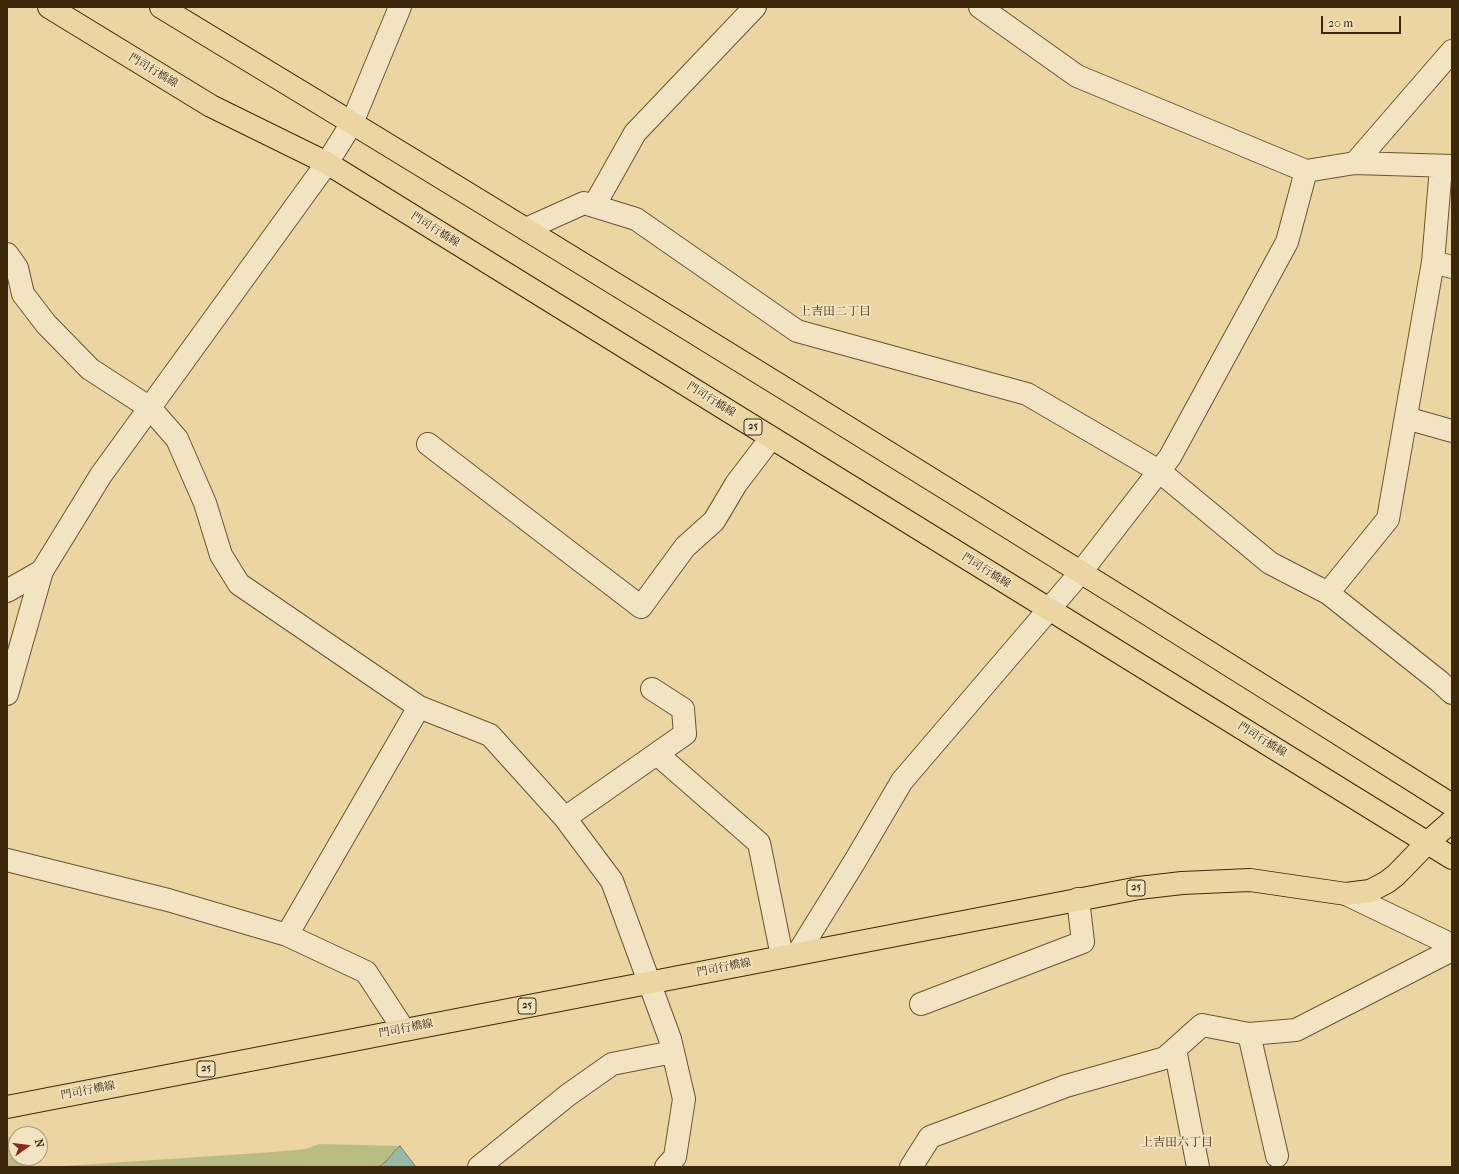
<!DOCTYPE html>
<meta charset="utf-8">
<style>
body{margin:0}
#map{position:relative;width:1459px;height:1174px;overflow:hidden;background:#ebd6a3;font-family:"IM FELL French Canon",serif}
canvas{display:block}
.frame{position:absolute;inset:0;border:8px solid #3d270b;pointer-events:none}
.north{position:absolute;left:8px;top:1126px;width:40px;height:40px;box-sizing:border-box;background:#f2e4c3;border:1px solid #aa9879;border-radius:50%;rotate:76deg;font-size:11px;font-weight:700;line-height:16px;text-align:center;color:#3d270b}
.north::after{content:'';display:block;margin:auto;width:14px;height:18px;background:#8f2418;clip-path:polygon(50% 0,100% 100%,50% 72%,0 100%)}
.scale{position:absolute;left:1321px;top:16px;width:80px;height:18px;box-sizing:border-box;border:2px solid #3d270b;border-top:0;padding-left:5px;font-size:12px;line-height:14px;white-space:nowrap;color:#3d270b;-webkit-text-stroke:3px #f2e4c3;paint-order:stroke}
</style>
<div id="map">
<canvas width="1459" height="1174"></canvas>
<div class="frame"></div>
<div class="north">N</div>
<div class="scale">20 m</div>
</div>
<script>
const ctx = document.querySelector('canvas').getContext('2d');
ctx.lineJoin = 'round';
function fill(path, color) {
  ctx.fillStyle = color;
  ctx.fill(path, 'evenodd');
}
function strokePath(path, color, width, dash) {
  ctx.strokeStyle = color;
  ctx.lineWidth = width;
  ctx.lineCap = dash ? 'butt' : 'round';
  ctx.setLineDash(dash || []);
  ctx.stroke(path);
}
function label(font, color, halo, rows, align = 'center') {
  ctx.font = font + ' "IM FELL French Canon","Noto Serif JP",serif';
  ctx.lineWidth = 3.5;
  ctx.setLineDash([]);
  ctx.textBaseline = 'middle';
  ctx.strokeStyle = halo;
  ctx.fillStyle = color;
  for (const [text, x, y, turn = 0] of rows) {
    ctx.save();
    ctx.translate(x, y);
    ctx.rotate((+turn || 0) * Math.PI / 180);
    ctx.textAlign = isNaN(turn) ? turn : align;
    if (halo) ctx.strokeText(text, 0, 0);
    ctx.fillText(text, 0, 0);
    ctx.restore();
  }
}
fill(new Path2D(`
 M16 1135V1158H25V1167H7V1138Z
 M319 1144 400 1146C391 1153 389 1161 378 1167H50L273 1152 306 1149Z`), '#b9bd84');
const water = new Path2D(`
 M400 1146 416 1167H378C389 1161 391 1153 400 1146Z`);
fill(water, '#98b9a5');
strokePath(water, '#747f67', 1);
const minor = new Path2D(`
 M980 7 1077 76 1306 171 1355 163 1452 166
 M1355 163 1452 51
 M1441 167 1433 262 1388 519 1328 593 1439 681 1452 693
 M594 206 635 133 755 7
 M526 229 584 203 636 219 797 331 1027 394 1159 471 1270 563 1328 593
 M7 254 17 268 23 294 46 324 90 369 150 408 177 439 205 503 221 555 239 584 419 707 287 935
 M1433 262 1452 267
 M1406 418 1452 431
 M428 444 641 607 685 547 714 521 736 484 771 438
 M7 591 42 571
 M419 707 490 735 565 818 685 734 683 709 652 689
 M657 754 759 843 782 956
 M565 818 612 881 670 1039 684 1099 675 1157 666 1167
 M7 860 168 900 287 935 366 972 404 1030
 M1346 894 1452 945
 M798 953 855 861 902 781 1081 572 1170 457 1287 242 1306 171
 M921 1004 1083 942 1078 899
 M1249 1034 1277 1156
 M1175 1049 1198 1167
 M479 1167 568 1095 612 1064 673 1052
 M911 1167 930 1137 1066 1086 1165 1058 1202 1025 1249 1034 1296 1030 1452 950`);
const tertiary = new Path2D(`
 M7 694 42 571 101 475 327 163 352 123 400 7`);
const primary = new Path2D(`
 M49 7 211 106 327 163 1452 858
 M161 7C594 269 1024 535 1452 805
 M7 1107 1139 888 1182 883 1250 880 1346 894 1370 891 1387 882 1396 875 1428 842 1452 821`);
strokePath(minor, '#685331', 24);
strokePath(tertiary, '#685331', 24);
strokePath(primary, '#3d270b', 24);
strokePath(minor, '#f2e4c3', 22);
strokePath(tertiary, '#f2e4c3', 22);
strokePath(primary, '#ebd6a3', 22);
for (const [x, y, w] of [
 [753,427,18],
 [1136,888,18],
 [527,1006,18],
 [206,1069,18]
]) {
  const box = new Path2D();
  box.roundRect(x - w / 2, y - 8, w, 16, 3);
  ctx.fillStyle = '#f2e4c3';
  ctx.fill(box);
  strokePath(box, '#3d270b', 1);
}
label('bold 10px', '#3d270b', null, [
 ["25",753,427],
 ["25",1136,888],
 ["25",527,1006],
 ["25",206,1069]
]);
label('11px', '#3d270b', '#f2e4c3', [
 ["門司行橋線",153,71,31],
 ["門司行橋線",435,230,32],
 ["門司行橋線",711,400,32],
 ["門司行橋線",986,571,32],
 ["門司行橋線",1262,740,32],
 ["門司行橋線",724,968,-11],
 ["門司行橋線",406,1029,-11],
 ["門司行橋線",88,1091,-11]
]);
label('12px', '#3d270b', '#f2e4c3', [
 ["上吉田二丁目",835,312],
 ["上吉田六丁目",1177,1143]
]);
</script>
